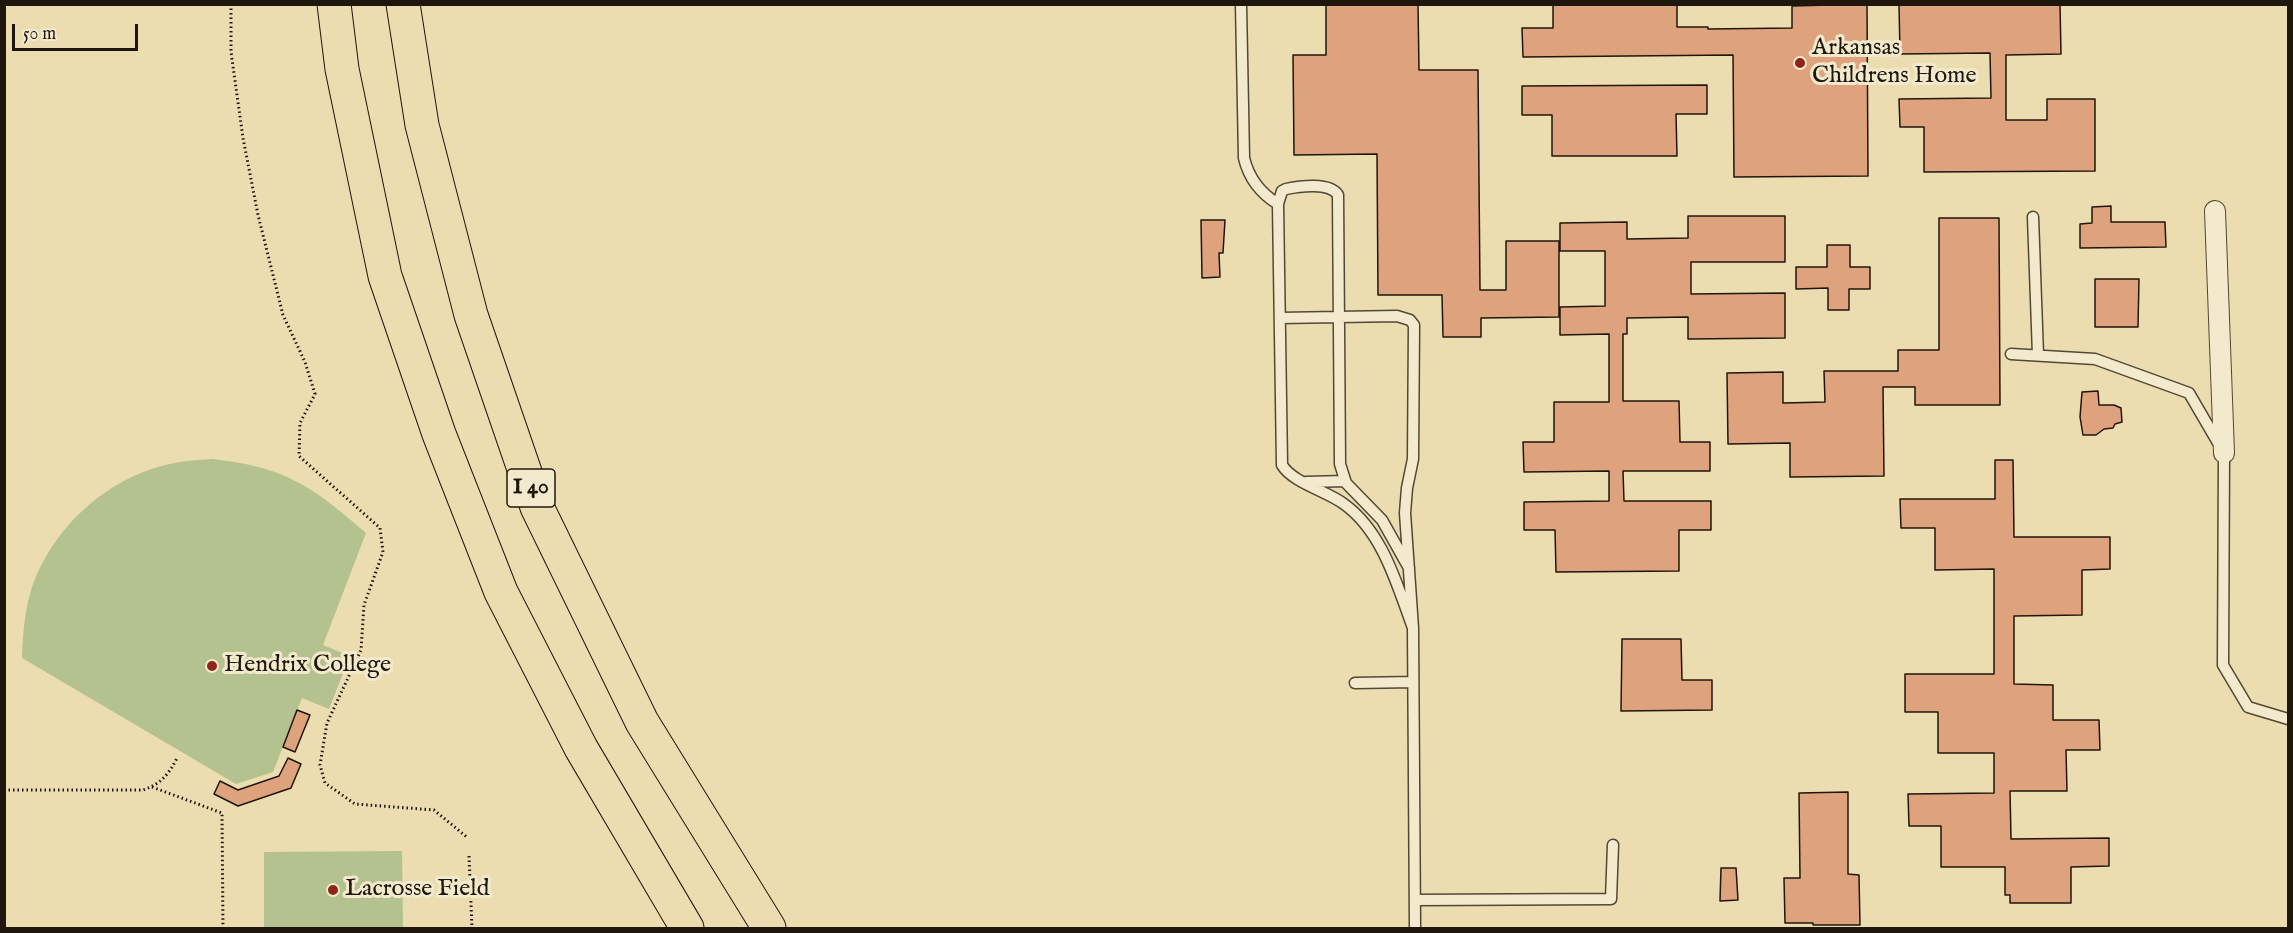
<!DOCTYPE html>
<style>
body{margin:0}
#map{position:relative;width:2293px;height:933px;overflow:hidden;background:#ecddb0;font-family:"IM FELL English",serif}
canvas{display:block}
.frame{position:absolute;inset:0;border:6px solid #1f170d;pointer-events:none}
.scale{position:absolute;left:12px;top:24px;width:126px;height:27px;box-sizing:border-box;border:3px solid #1f170d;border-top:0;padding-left:8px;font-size:18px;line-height:21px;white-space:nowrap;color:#1f170d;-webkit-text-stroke:4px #f3e9cc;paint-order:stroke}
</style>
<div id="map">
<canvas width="2293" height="933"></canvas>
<div class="frame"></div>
<div class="scale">50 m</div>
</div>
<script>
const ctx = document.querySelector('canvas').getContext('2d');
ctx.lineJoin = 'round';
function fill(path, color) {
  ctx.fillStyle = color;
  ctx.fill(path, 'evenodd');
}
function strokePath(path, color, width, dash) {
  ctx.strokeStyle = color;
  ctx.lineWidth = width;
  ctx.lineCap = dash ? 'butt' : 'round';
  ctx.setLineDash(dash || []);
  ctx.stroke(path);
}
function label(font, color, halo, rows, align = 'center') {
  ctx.font = font + ' "IM FELL English",serif';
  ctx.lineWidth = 6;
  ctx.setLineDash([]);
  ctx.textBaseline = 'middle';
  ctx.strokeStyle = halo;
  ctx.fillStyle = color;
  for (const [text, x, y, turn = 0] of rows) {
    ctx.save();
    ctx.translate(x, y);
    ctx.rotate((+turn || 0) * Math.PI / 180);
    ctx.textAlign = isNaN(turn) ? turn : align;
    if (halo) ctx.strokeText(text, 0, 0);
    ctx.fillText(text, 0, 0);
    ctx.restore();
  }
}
fill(new Path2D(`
 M212 459C285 467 312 486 366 533L323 645 350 656 329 709 302 698 273 772 236 784 22 658C23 636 24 615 30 594 50 527 111 473 180 462 191 460 201 460 212 459Z
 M402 851 403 928H264V852Z`), '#b3c28e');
const building = new Path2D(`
 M1326 4H1418L1419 70H1478L1480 290H1506V241H1559V317L1481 318V337H1443L1442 295H1378L1377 154 1294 155 1293 55H1326Z
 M1553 4H1677V27H1708V29L1792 28V6L1867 4 1868 176 1734 177 1733 55 1523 57 1522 28H1553Z
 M1899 4H2060L2061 54 2006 55V120H2047V99H2095V171L1924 172V127H1900L1899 99 1991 98 1990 53 1900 54Z
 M1707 85V114H1676L1677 156H1552V115H1522V86Z
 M2111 206V222H2165L2166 247 2080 248V224L2092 223V207Z
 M1688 216H1785V262H1691V294L1785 293V338L1688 339V317L1627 318V334H1623V401H1679L1680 442H1710V471H1623L1624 501H1711V530H1679V571L1556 572 1555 530H1524V502L1609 501V471L1524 472 1523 442H1554V402H1609V334L1560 335V307L1605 306V251H1560V223L1627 222V239L1688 238Z
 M1939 218H1999L2000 405H1915V387H1883L1884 476 1790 477V443L1728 444 1727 373 1783 372V403L1825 402 1824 371H1898V350H1939Z
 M1201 220H1225L1223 253H1219L1220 277 1202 278Z
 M1827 245H1850V267H1870V289H1849V310H1828V288L1796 289V267H1827Z
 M2095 279H2139L2138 327H2095Z
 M2098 391 2099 405H2114L2121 408 2122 422 2115 424 2113 428 2104 429 2096 435H2083L2080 417 2082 392Z
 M1995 460H2013L2014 537H2110V569L2082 570V615L2014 616V684L2053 685V720H2099L2100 750H2066L2067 791H2010L2011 839 2109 838V866L2071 867V903H2010V895H2005V867H1941V826H1909L1908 794 1994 793V753H1938V712H1905V674H1994V569L1935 570V528H1901L1900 499H1995Z
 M1622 639H1681L1682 680H1712V710L1621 711Z
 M297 710 310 715 295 752 283 747Z
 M288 758 301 764 291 788 238 806 214 794 220 781 238 790 279 776Z
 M1848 792V874L1859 875 1860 925H1813V923H1785L1784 878H1800L1799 793Z
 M1721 868H1736L1738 900 1720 901Z`);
fill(building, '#dea27d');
strokePath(building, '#1f170d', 1.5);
const lane = new Path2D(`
 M1241 4 1244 158C1249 179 1260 193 1278 204
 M2033 217 2038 355
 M1280 318 1397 316 1410 320 1414 325 1413 459 1407 488 1405 513 1413 628 1415 928
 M2011 354 2095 359 2189 393 2224 453 2223 665 2248 707 2288 719
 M1306 482 1345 481
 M1409 568 1382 520 1346 483 1340 464 1338 195C1330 182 1300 186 1286 189L1282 191 1278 204 1282 465C1293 483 1327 491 1344 504 1383 532 1397 585 1413 628
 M1355 683 1413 682
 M1415 900 1611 899 1613 845`);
const street = new Path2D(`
 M2215 211 2224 453`);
const highway = new Path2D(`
 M334 4 342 69 385 276 439 434 501 592 581 748 687 928
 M403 4 422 125 471 315 537 507 642 722 769 928`);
strokePath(lane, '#524836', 13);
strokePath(street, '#524836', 22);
strokePath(highway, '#1f170d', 35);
strokePath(new Path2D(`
 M231 4V52L243 138 258 215 283 315 305 362 315 394 300 423 299 456 380 528 383 552 364 605 361 650 327 723 320 765 325 783 355 804 434 810 468 838
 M152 787 222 813 223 928
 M4 790H143C161 784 169 774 177 758
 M469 856 472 928`), '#1f170d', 3, [1.5, 3]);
strokePath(lane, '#f3e9cc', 10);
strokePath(street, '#f3e9cc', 20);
strokePath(highway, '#ecddb0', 33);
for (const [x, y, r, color] of [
 [1800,63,6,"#8f2418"],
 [212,666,6,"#8f2418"],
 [333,890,6,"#8f2418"]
]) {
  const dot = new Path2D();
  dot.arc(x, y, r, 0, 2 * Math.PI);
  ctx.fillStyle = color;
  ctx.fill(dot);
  strokePath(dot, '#f3e9cc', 2);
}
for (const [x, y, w] of [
 [531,488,48]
]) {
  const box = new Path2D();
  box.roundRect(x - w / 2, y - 19, w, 38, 4.5);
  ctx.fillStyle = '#f3e9cc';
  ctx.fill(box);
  strokePath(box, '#1f170d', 1.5);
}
label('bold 22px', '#1f170d', null, [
 ["I 40",531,488]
]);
label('24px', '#1f170d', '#f3e9cc', [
 ["Arkansas",1812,49],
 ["Childrens Home",1812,77],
 ["Hendrix College",224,666],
 ["Lacrosse Field",345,890]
], 'left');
</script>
